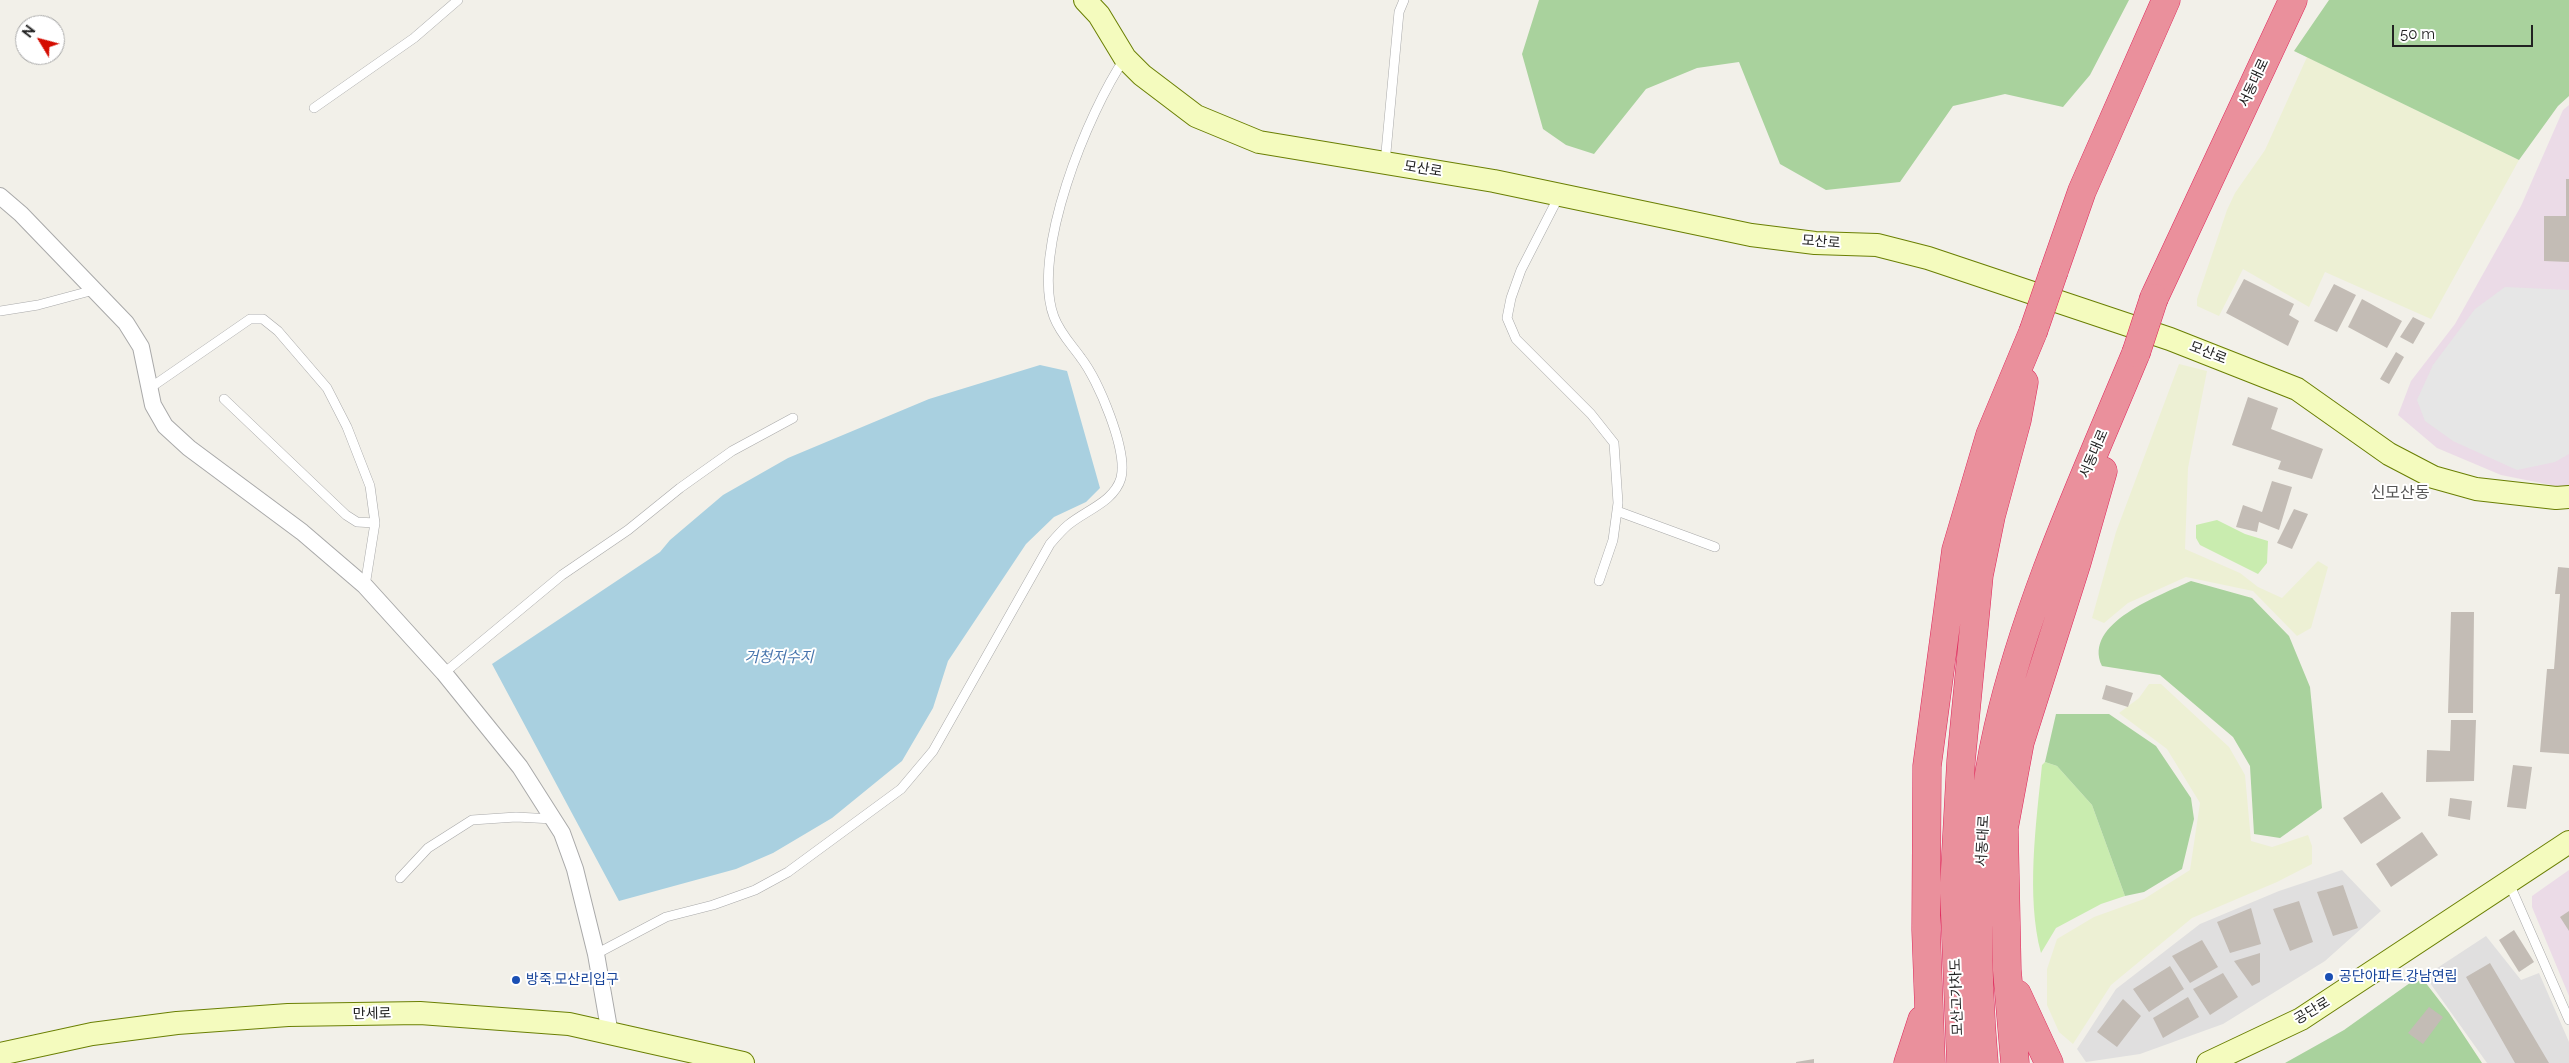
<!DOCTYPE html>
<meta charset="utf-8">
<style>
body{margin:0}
#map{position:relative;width:2569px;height:1063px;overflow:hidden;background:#f2f0e9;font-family:Raleway,sans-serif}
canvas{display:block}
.north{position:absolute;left:15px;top:15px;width:50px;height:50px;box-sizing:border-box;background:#fff;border:1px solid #a7a7a7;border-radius:50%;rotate:307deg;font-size:14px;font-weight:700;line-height:20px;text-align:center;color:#222}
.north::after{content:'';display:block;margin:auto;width:18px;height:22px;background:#d40c00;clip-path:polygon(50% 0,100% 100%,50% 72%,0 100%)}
.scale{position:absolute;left:2392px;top:25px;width:141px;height:22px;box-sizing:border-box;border:2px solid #222;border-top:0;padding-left:6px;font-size:15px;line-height:18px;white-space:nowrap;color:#222;-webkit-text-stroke:4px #fff;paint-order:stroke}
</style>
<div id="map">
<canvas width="2569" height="1063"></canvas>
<div class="north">N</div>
<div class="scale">50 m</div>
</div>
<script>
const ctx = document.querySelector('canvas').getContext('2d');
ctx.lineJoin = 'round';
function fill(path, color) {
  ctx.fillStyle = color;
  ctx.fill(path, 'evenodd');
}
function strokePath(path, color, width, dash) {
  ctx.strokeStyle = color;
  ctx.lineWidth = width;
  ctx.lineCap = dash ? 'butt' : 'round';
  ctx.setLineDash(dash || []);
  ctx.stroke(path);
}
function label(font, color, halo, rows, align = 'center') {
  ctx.font = font + ' Raleway,"Noto Sans KR",sans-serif';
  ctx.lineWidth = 4;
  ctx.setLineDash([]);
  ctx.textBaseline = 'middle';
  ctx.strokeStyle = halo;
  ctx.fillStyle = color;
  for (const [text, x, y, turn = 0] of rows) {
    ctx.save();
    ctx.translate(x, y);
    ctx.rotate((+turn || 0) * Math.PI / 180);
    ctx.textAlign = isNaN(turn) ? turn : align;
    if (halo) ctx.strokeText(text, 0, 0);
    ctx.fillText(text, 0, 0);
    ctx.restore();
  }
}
fill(new Path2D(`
 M2342 870 2381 911 2325 961 2223 1024 2140 1054 2086 1062 2077 1049 2116 989 2200 924 2279 891Z
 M2486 936 2521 980 2539 973 2569 1042V1063H2487L2425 976Z`), '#e0dfdf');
fill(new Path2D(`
 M2569 105V485L2561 487 2501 475 2437 448 2398 415 2411 381 2455 324 2521 206 2563 110Z
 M2569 870V996L2532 907V896Z`), '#ebdbe7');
fill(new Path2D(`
 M2307 57 2519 160 2431 319 2325 272 2309 307 2243 269 2219 316 2197 306V299L2227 210 2235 193 2265 150Z
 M2179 364 2207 371 2188 468 2185 549 2240 573 2258 587 2282 598 2318 561 2328 567 2311 628 2297 636 2253 591 2186 577 2128 603 2104 623 2092 618 2116 532Z
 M2149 684H2161L2229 747 2245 775 2251 841 2272 847 2308 835 2312 846V864L2277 882 2192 918 2111 985 2073 1044 2059 1032 2047 1005V969L2057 939 2094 917 2144 899 2190 870 2200 803 2167 749 2119 713 2139 698Z`), '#edf0d4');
fill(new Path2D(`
 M2217 520 2245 534 2268 541 2267 563 2258 574 2200 545 2196 538V525Z
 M2045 762 2057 766 2092 805 2125 896 2101 904 2056 928 2041 953C2026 896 2036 824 2042 765Z`), '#c9ecaf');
fill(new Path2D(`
 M1539 0H2129L2090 75 2063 107 2005 94 1953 106 1900 182 1826 190 1780 164 1739 62 1697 68 1646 89 1594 154 1566 145 1543 129 1522 54Z
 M2329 0H2569V96L2558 106 2519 160 2294 51Z
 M2191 581 2252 598 2289 636 2310 687 2322 808 2280 838 2254 834 2250 766 2233 737 2160 675 2102 666C2082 623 2161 595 2191 581Z
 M2056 714H2109L2156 746 2191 798 2194 819 2182 869 2144 892 2125 896 2092 805 2057 766 2045 762Z
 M2414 980 2425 982 2449 1013 2482 1063H2285L2344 1030Z`), '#a9d29d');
fill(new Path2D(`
 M2505 287 2569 290V454L2555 462 2517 470 2453 441 2425 421 2417 400 2433 365 2475 309Z`), '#e6e6e6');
fill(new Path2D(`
 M1040 365 1067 371 1100 488 1086 502 1054 517 1026 544 948 661 933 708 902 761 832 818 773 853 736 869 619 901 492 664 660 552 670 540 723 495 788 458 929 399Z`), '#a9d0e0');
fill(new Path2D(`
 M2566 179H2569V262L2544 261V216H2566Z
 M2244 279 2294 304 2289 315 2299 321 2288 346 2226 313Z
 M2334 284 2356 295 2337 332 2314 321Z
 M2362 299 2402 321 2387 348 2348 327Z
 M2413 317 2425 323 2413 344 2400 337Z
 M2396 352 2404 357 2389 384 2380 379Z
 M2248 397 2278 408 2271 429 2323 449 2312 479 2278 469 2281 461 2232 445Z
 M2272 481 2292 487 2279 530 2259 522 2257 532 2236 527 2243 505 2262 512Z
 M2294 509 2308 514 2292 549 2277 543Z
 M2558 567 2569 568V754L2540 752 2547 669H2554L2560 594H2555Z
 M2451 612H2474L2473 713H2448Z
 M2106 685 2133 693 2128 707 2102 699Z
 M2451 720H2476L2474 781 2426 782 2427 750 2450 751Z
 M2513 765 2532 767 2526 809 2507 807Z
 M2382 792 2401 818 2361 844 2343 818Z
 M2450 798 2472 801 2470 820 2448 816Z
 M2422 832 2438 855 2391 887 2376 864Z
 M2343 885 2358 928 2333 936 2317 892Z
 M2299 901 2313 942 2290 951 2273 909Z
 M2251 908 2261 944 2230 953 2217 922Z
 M2569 911V931L2560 917Z
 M2514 930 2534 962 2519 972 2499 940Z
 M2202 940 2218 967 2190 983 2172 956Z
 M2260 953V982L2252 986 2234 961Z
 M2490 963 2549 1063H2515L2466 977Z
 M2170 966 2184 989 2149 1012 2133 989Z
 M2223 973 2238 997 2210 1015 2193 989Z
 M2188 997 2199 1017 2163 1038 2153 1018Z
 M2123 999 2141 1016 2117 1047 2097 1032Z
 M2429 1007 2443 1017 2423 1044 2408 1033Z
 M1814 1059V1063H1796V1062Z`), '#c3bcb5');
const lane = new Path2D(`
 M314 108 414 38 458 0
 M1385 163 1399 12 1404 0
 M1559 196 1521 270 1511 298 1507 318 1516 339 1591 414 1614 443 1618 503 1613 540 1599 581
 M0 311 38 305 94 290
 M150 388 250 319H263L278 331 327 388 347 427 370 486 375 523 365 586
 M224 399 346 515 357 522 375 523
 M1617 511 1715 547
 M444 673 562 575 628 530 680 488 732 451 793 418
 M400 878 428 848 472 820 516 817 553 819
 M2509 883 2569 1020
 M596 954 666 917 713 905 755 890 788 872 901 789 933 751 1050 544C1056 537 1062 530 1068 525 1086 510 1114 502 1121 478 1128 450 1098 380 1081 358 1071 344 1060 333 1054 317 1030 254 1088 112 1125 58`);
const street = new Path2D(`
 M0 196 21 214 126 323 141 347 153 405 165 426 189 448 302 532 365 586 444 673 520 767 562 833 575 869 596 954 610 1034`);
const secondary = new Path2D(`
 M1085 0 1099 15 1125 58 1142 75 1196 116 1259 142 1494 181 1751 235 1815 243 1877 245 1928 258 2170 339 2297 389 2389 454 2433 477 2476 489 2556 498 2569 497
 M0 1054 92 1034 177 1023 288 1015 420 1013 569 1024 743 1063
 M2208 1063 2301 1019 2569 842`);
const highway = new Path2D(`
 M2054 271 2082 191 2166 0
 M2154 298 2293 0
 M2017 994 2049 1063
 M1908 1063 1922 1020
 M1931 1063 1926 930 1927 766 1956 550 1990 435 2033 332
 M1961 1063 1954 888 1961 761 1979 575 1991 516 2017 420 2024 382
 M1984 1063C1975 955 1973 835 1998 728 2028 598 2085 476 2136 353
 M2015 1063 2007 970 2004 828 2020 742 2077 562 2103 471`);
strokePath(lane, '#a9a9a9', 10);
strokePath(street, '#a9a9a9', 18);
strokePath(secondary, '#6a7f03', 24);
strokePath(highway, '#df275b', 29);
strokePath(lane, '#fff', 9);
strokePath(street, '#fff', 16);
strokePath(secondary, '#f4fbbe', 22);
strokePath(highway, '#ea909c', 28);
const highwayBridge = new Path2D(`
 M2033 332 2054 271
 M2136 353 2154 298`);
strokePath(highwayBridge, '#df275b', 29, []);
strokePath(highwayBridge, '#ea909c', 28);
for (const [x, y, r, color] of [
 [2329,977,5,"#1a4fb4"],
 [516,980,5,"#1a4fb4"]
]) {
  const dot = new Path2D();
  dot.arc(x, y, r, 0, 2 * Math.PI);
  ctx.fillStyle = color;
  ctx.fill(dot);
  strokePath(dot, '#fff', 2);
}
label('14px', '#222', '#fff', [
 ["서동대로",2254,83,-65],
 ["모산로",1423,169,9],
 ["모산로",1821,242,4],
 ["모산로",2208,353,21],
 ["서동대로",2094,454,-67],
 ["서동대로",1983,841,-87],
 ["모산고가차도",1957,997,-92],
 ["공단로",2312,1011,-31],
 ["만세로",372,1014,-1]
]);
label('14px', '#164399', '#fff', [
 ["공단아파트.강남연립",2339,977],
 ["방죽.모산리입구",526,980]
], 'left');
label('italic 15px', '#4875ad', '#fff', [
 ["거청저수지",779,657]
]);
label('16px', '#555', '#fff', [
 ["신모산동",2400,493]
]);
</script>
